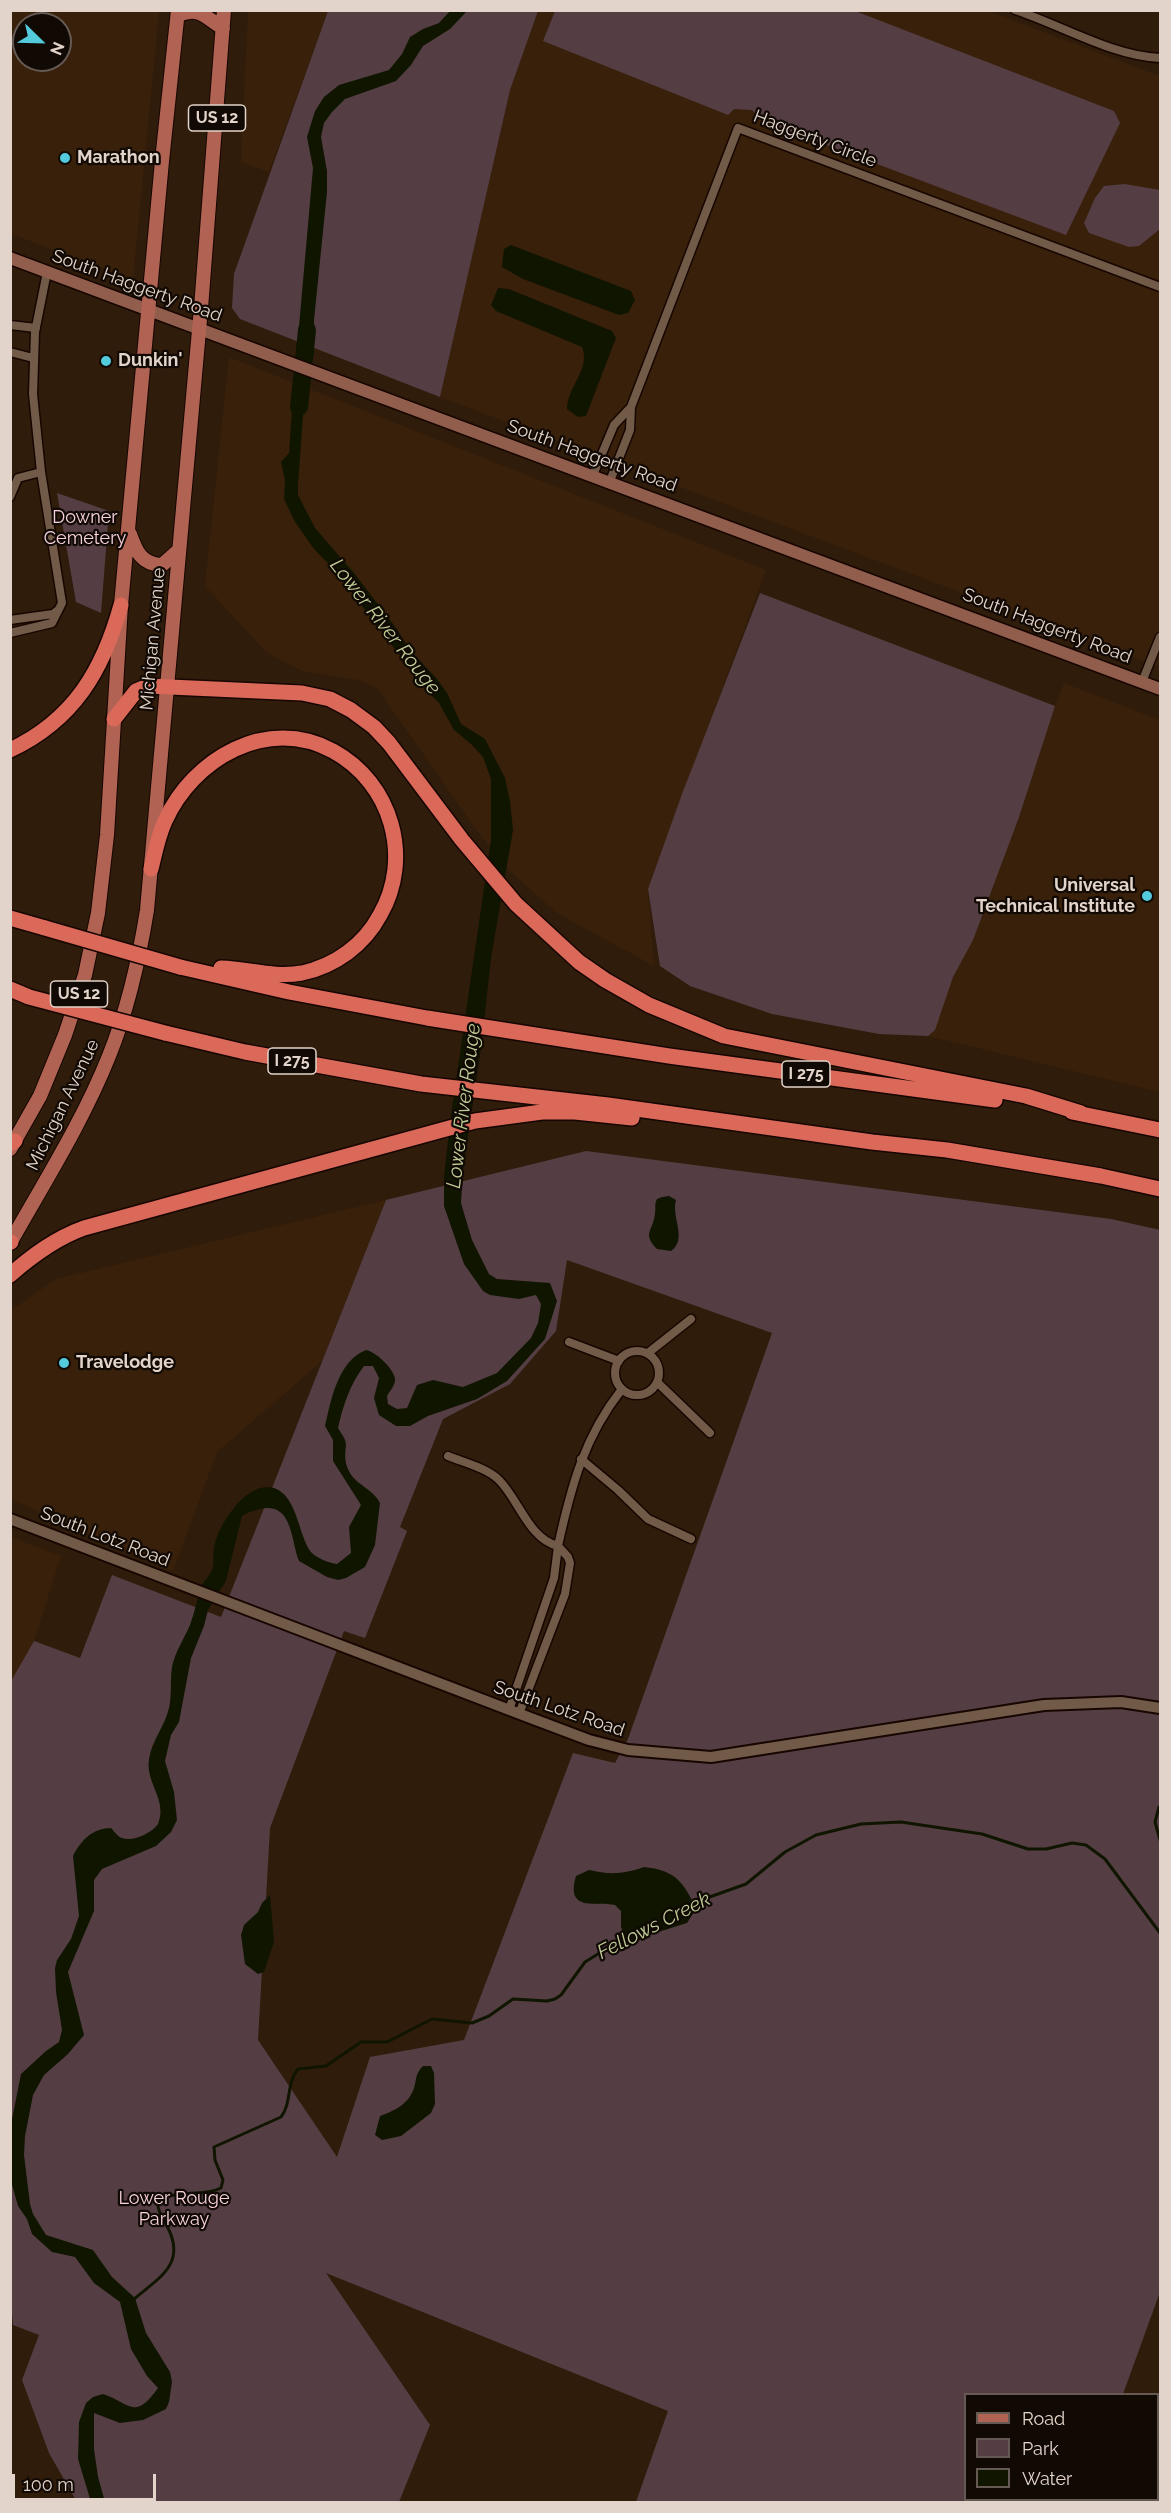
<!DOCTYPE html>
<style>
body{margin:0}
#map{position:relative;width:1171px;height:2513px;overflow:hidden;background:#301c0b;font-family:Raleway,sans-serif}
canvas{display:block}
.frame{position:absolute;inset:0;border:12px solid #e2d4ca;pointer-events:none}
.legend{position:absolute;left:964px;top:2393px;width:195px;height:108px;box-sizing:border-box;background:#110904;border:2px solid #655a53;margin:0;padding:8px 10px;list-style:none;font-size:18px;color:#e2d4ca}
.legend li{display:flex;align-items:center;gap:12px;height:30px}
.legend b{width:30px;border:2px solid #655a53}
.north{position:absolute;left:12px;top:12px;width:60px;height:60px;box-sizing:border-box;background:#110904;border:2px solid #655a53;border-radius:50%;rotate:113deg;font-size:16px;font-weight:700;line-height:24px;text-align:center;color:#e2d4ca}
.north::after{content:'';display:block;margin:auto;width:21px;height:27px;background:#53cbdc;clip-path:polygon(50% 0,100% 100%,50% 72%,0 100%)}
.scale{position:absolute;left:12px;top:2474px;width:144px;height:27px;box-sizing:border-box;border:3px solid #e2d4ca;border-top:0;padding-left:8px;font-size:18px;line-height:21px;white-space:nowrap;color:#e2d4ca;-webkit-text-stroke:4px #110904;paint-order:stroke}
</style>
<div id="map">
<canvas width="1171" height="2513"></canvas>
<div class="frame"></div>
<ul class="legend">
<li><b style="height:8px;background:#b06353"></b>Road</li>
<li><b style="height:16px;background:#543e44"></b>Park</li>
<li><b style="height:16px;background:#101500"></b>Water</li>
</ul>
<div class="north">N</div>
<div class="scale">100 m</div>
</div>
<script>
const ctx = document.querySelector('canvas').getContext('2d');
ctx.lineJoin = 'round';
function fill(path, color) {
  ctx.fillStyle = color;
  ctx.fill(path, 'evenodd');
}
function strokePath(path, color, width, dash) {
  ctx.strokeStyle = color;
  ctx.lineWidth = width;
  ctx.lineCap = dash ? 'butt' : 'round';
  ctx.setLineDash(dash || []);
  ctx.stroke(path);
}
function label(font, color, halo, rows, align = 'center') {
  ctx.font = font + ' Raleway,sans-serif';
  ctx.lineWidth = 4.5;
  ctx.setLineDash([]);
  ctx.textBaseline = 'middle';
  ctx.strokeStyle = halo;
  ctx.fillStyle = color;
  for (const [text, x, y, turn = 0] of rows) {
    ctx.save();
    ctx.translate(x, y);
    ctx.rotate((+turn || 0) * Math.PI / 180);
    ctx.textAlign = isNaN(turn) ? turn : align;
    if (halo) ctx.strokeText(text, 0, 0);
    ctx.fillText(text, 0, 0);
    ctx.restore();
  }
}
fill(new Path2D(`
 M10 11H159L133 279 11 234ZM24 24H60V60H24Z
 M248 11H328L269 172 241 162Z
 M538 11H988L1160 76V667L440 397 510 90Z
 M229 357 766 570 648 889 654 966 557 913 511 872 477 831 377 688 359 680 303 671 267 653 205 586Z
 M1064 683 1160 720V1092L928 1036Z
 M386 1200 322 1361 217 1452 173 1571 11 1499 10 1311 56 1279Z
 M11 1537 61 1556 34 1641 11 1683Z`), '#39200a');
fill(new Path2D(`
 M328 11H538L510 90 440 397 240 319 232 308 234 274Z
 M555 11H855L1114 111 1120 123 1066 235 760 120 752 110 734 109 728 115 543 41Z
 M1125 184 1160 190V229L1139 246 1129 247 1089 233 1084 223 1095 198 1104 186Z
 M57 493 109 511 101 613 76 602Z
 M760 593 1055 706 1019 817 973 940 953 977 935 1030 928 1036 879 1034 772 1014 690 986 660 966 648 889 682 794Z
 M586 1151 1111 1219 1160 1230V2292L1123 2394H966V2500H1085L1084 2502H636L668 2411 326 2273 430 2425 399 2502H77L49 2453 22 2380 39 2335 13 2325 11 2303 10 1683 34 1641 80 1658 112 1575 221 1617 386 1200ZM567 1260 772 1333 628 1739 615 1763 573 1753 464 2040 370 2057 337 2157 258 2040 270 1828 344 1631 365 1638 407 1531 400 1527 443 1419 510 1384 556 1331Z`), '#543e44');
fill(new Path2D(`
 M450 11H467L450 29 423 46 411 65 396 81 345 99 332 112 324 123 321 137 327 171V192L314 320V356L297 349 313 168 307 137 315 111 324 97 339 85 389 70 402 54 410 37 423 29 439 23Z
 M511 245 631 291 635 300 628 313 619 315 523 279 502 267 504 249Z
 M498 288 509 289 612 331 616 338 586 416 578 417 567 409C567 387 591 369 582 347L496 311 491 305Z
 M294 381 310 387 303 415 298 484V495L315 528 354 573 397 629 409 649 437 679 447 693 461 724 485 739 505 778 510 801 513 830 491 958 482 1041 463 1171 461 1203 472 1240 489 1274 497 1279 550 1283 557 1301 545 1339 507 1381 477 1399 428 1416 410 1426H396L379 1415 374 1398 379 1378 373 1366H364C350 1384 343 1406 338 1428 341 1433 346 1439 346 1445 345 1455 344 1463 350 1473 357 1485 374 1490 380 1503L375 1545 365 1567 346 1578 338 1580 327 1577 299 1561C291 1542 293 1501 260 1509 253 1511 248 1512 242 1516L226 1581 208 1610 204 1626 191 1658 179 1722 171 1735 165 1761 174 1792 177 1820 171 1832 156 1846 102 1869 94 1880V1911L68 1972 84 2035 68 2054 44 2075 33 2095 25 2136 24 2155 30 2204 33 2214 46 2235 93 2250 112 2277 135 2298 146 2333 170 2372 172 2382 169 2402 166 2409 143 2420 120 2423 94 2413V2449L98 2477 105 2502H91L78 2459 79 2422 86 2403 93 2397 103 2394C129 2402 134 2422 158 2388L147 2376 131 2349 120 2302 94 2283 75 2257 52 2252 32 2234 27 2219 18 2206 11 2181 10 2146 11 2124 21 2074 46 2051 59 2042 62 2030 56 1992 55 1968 57 1960 71 1939 79 1916 73 1856C81 1840 93 1828 111 1828 114 1831 118 1837 122 1838 133 1842 152 1833 158 1824 168 1800 145 1783 149 1759 152 1740 165 1726 169 1708 172 1695 170 1680 172 1667 175 1652 184 1639 190 1625 195 1612 197 1598 202 1585 204 1580 210 1576 212 1570 215 1563 212 1552 215 1543 220 1523 245 1485 269 1487 298 1490 298 1538 312 1553 318 1559 330 1563 337 1564L351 1553 349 1527 361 1505 333 1461V1440L325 1426C331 1400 338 1361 366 1350 376 1352 392 1367 395 1378 396 1384 390 1391 387 1396L388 1404 397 1409 407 1408 417 1385 433 1380 463 1387 497 1373 531 1338 538 1323 541 1304 536 1295 519 1299 490 1295 483 1291 464 1264 444 1206V1177L450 1122 491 840V779L483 757 471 744 454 730 439 703 428 692 423 680 411 670 364 609 352 588 314 549 295 522 284 499 285 481 281 462 289 453Z
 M662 1197 669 1196 676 1200C671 1218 688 1239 671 1251L657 1249C641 1233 654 1230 655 1213 656 1207 654 1205 657 1199Z
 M644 1867C675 1870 684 1882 696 1909L687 1923 652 1934 629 1945 621 1927V1911L615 1905C597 1901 565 1913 576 1876L589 1870C610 1875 624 1874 644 1867Z
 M270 1895 274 1942 264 1972 258 1974 245 1964 241 1935 244 1925 258 1912 262 1903Z
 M423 2066H431L434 2073 435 2104 431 2113 401 2136 382 2140 375 2135 380 2116C394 2111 409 2104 414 2088 417 2078 415 2074 423 2066Z`), '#101500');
strokePath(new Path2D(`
 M1159 1807 1155 1822 1160 1840
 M690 1904 746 1884 785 1852 816 1835 861 1824 901 1822 982 1834 1028 1849H1046L1072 1843 1086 1845 1105 1859 1160 1933
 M132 2301C156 2279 187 2266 168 2228 164 2219 157 2212 158 2202 176 2188 201 2198 221 2188L223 2180 215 2160 214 2147 281 2117C292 2103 286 2083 298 2069L326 2066 361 2042H387L432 2019 472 2023 489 2016 513 1999 547 2001 555 1999 561 1995 585 1962 627 1936`), '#101500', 3);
strokePath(new Path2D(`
 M299 407 307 330`), '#101500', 18);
const minor = new Path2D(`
 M1015 10C1061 25 1112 56 1160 58
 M10 325 36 328
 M10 352 33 358
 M631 407 738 128 1160 287
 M593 475 614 425 631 407 630 430 610 481
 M10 497 18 478 41 472
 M10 620 53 614 58 610
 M10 633 52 623 62 603 41 472 33 394 35 332 47 272
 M1142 682 1160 637
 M569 1342 619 1361
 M615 1373a22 22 0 1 1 44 0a22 22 0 1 1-44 0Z
 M648 1353 691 1319
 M657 1382 710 1433
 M448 1456C465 1463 487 1468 499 1480 519 1500 529 1539 558 1546 571 1487 584 1437 622 1389
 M581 1459 618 1490 648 1519 691 1539
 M509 1710 554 1578 558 1546 568 1557 570 1563 565 1594 519 1714
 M1158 2483 1160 2475
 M1151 2502 1152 2500`);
const tertiary = new Path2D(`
 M10 1519 528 1717 589 1740 628 1750 711 1757 1044 1705 1121 1702 1160 1708`);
const secondary = new Path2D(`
 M10 258 1160 689`);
const primary = new Path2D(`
 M178 15C201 6 205 18 223 28
 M130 534C136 551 141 564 162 565L179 550
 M10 1149 40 1096 65 1035 85 975 98 913 107 835 121 605 162 161 178 10
 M10 1243C45 1181 83 1121 109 1056 128 1009 139 960 147 910L201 308 224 10`);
const motorway = new Path2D(`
 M114 719 136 691 148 686 302 693 330 699 351 710 374 727 389 743 462 840 516 904 579 962 605 980 649 1005 724 1036 1026 1096 1081 1113
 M10 750C74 720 103 670 121 605
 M151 869C155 853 158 836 165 821 193 759 267 715 333 751 392 783 413 858 380 915 364 945 335 966 302 973 274 978 249 969 221 968
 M10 918 45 928
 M180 967 289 992 427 1018 669 1056 995 1100
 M10 989 29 997
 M165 1033 245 1052 421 1084 608 1105 872 1142 947 1150 1101 1176 1160 1189
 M1072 1112 1160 1130
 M10 1144 15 1141
 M10 1242H11
 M10 1275C33 1255 56 1238 84 1228L475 1121 542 1112H575L632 1118`);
strokePath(minor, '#170600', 11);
strokePath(tertiary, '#170600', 14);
strokePath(secondary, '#170600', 15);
strokePath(primary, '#170600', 16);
strokePath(motorway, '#170600', 18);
strokePath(minor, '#725a48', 8);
strokePath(tertiary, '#725a48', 10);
strokePath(secondary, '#915e4d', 12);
strokePath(primary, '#b06353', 14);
strokePath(motorway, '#da695a', 15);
const motorwayBridge = new Path2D(`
 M45 928 180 967
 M29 997 165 1033`);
strokePath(motorwayBridge, '#170600', 18, []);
strokePath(motorwayBridge, '#da695a', 15);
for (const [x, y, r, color] of [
 [65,158,6,"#53cbdc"],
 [106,361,6,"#53cbdc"],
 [1147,896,6,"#53cbdc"],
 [64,1363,6,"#53cbdc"]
]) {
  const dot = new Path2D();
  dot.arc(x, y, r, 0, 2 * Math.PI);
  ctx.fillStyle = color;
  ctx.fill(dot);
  strokePath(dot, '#110904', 2);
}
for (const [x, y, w] of [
 [217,118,57],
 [79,994,57],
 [292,1061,48],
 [806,1074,48]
]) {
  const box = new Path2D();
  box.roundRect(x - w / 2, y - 13, w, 26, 4.5);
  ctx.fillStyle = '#110904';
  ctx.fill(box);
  strokePath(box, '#e2d4ca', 1.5);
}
label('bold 16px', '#e2d4ca', null, [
 ["US 12",217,118],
 ["US 12",79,994],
 ["I 275",292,1061],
 ["I 275",806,1074]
]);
label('18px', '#e2d4ca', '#110904', [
 ["Haggerty Circle",815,139,21],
 ["South Haggerty Road",137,286,20],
 ["South Haggerty Road",592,456,20],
 ["South Haggerty Road",1047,626,21],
 ["Michigan Avenue",153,639,-85],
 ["Michigan Avenue",63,1105,-64],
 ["South Lotz Road",105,1537,21],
 ["South Lotz Road",559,1709,19]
]);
label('bold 18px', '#e2d4ca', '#110904', [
 ["Marathon",77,158],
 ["Dunkin'",118,361],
 ["Universal",1135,886,"right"],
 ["Technical Institute",1135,907,"right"],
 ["Travelodge",76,1363]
], 'left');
label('18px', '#f8d2dd', '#110904', [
 ["Downer",85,518],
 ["Cemetery",85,539],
 ["Lower Rouge",174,2199],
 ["Parkway",174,2220]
]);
label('italic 20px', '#becb95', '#110904', [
 ["Lower River Rouge",385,627,52],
 ["Lower River Rouge",464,1106,-83],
 ["Fellows Creek",654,1926,-27]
]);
</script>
